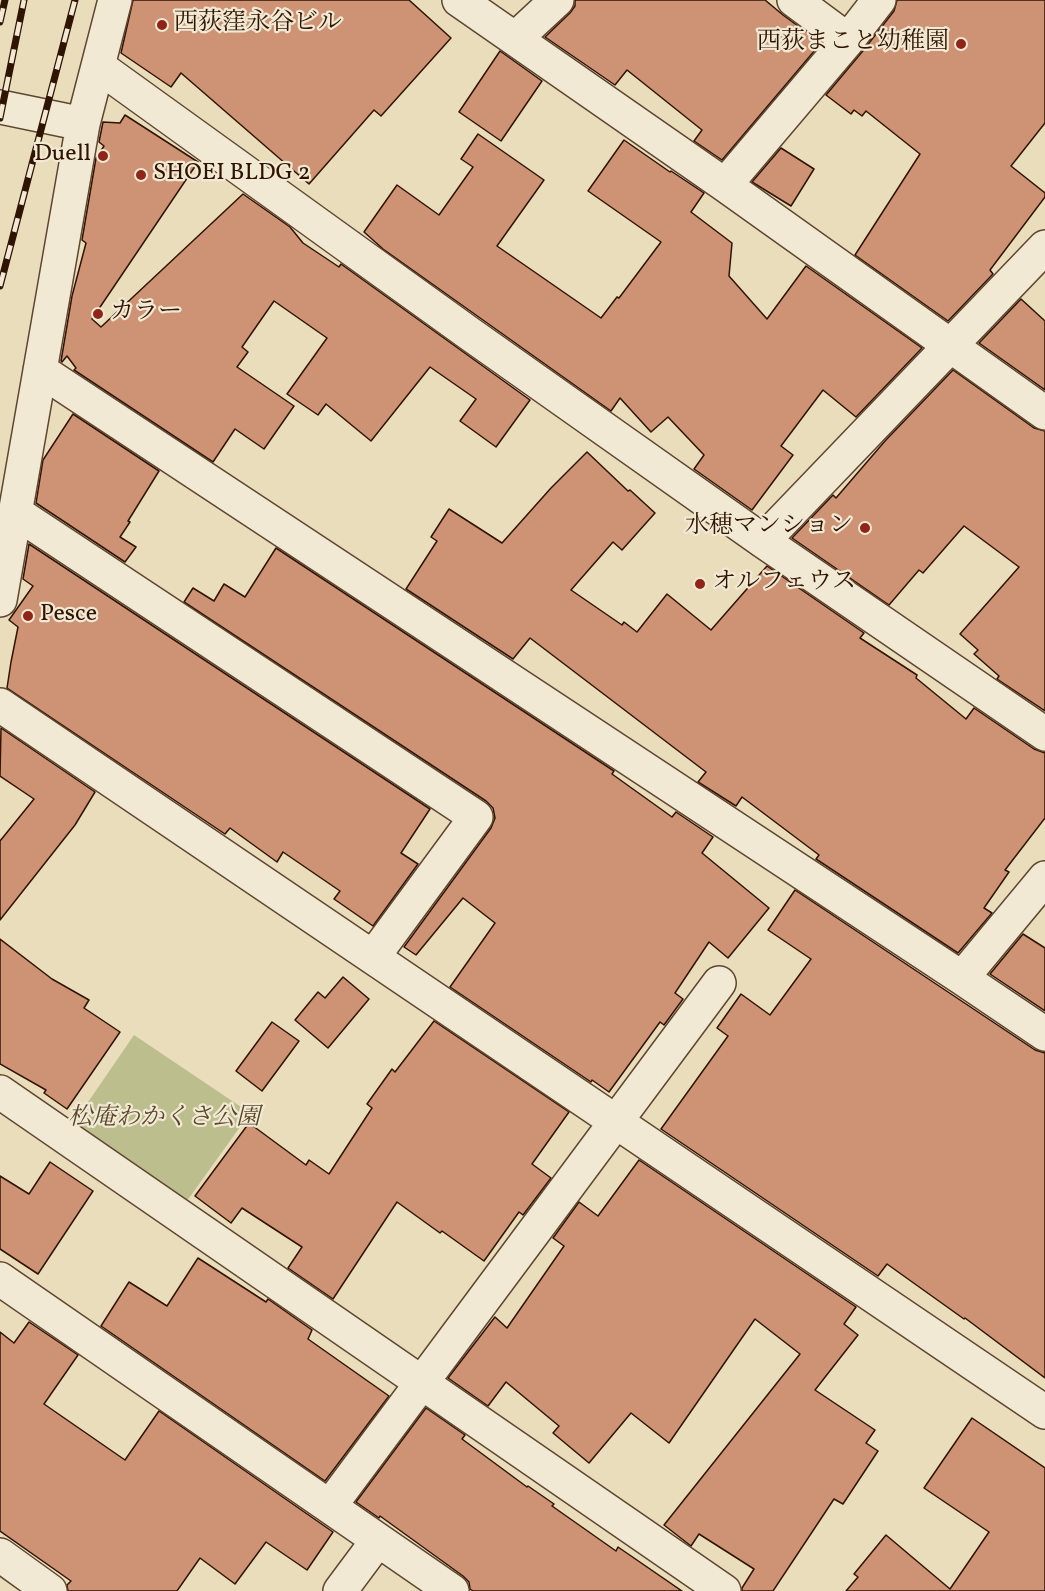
<!DOCTYPE html>
<meta charset="utf-8">
<style>
body{margin:0}
canvas{display:block;background:#eaddbc}
</style>
<canvas width="1045" height="1591"></canvas>
<script>
const ctx = document.querySelector('canvas').getContext('2d');
ctx.lineJoin = 'round';
function fill(path, color) {
  ctx.fillStyle = color;
  ctx.fill(path, 'evenodd');
}
function strokePath(path, color, width, dash) {
  ctx.strokeStyle = color;
  ctx.lineWidth = width;
  ctx.lineCap = dash ? 'butt' : 'round';
  ctx.setLineDash(dash || []);
  ctx.stroke(path);
}
function label(font, color, halo, rows, align = 'center') {
  ctx.font = font + ' Vollkorn,"Noto Serif JP",serif';
  ctx.lineWidth = 4.5;
  ctx.setLineDash([]);
  ctx.textBaseline = 'middle';
  ctx.strokeStyle = halo;
  ctx.fillStyle = color;
  for (const [text, x, y, turn = 0] of rows) {
    ctx.save();
    ctx.translate(x, y);
    ctx.rotate((+turn || 0) * Math.PI / 180);
    ctx.textAlign = isNaN(turn) ? turn : align;
    if (halo) ctx.strokeText(text, 0, 0);
    ctx.fillText(text, 0, 0);
    ctx.restore();
  }
}
fill(new Path2D(`
 M134 1035 250 1113 187 1201 73 1124Z`), '#bcbf8d');
const building = new Path2D(`
 M133 0H409L451 38 381 116 374 110 309 184 181 73 171 87 121 53Z
 M575 0H765L783 15 821 43 722 160 694 141 702 130 627 70 615 85 545 37 570 13 575 6Z
 M897 0H1045V123L1011 166 1045 193V197L990 270 993 274 948 321 855 255 920 154 866 111 862 116 854 110 851 114 826 95 862 52 894 11Z
 M500 51 542 81 501 141 459 112Z
 M125 115 198 162 92 319 101 327 243 194 290 227 303 243 339 267 341 264 530 400 496 447 460 421 476 399 430 367 371 441 326 404 318 415 287 394 327 338 274 301 242 347 248 352 237 367 294 406 264 449 235 429 213 462 74 370 76 368 67 356 62 362 61 361 72 296 86 243 82 240 96 158 104 146 99 142 103 122 120 123Z
 M478 134 544 180 497 246 601 318 617 297 619 298 661 242 588 191 624 140 670 172 671 171 704 193 691 212 732 243 729 276 767 319 806 266 922 348 856 417 823 390 781 446 793 455 752 510 694 469 704 455 668 417 651 432 620 398 611 411 383 249 364 232 397 185 439 215 473 167 461 159Z
 M781 148 814 169 791 206 752 182Z
 M1021 299 1045 321V390L979 343Z
 M953 370 1034 428 1045 431V711L997 679 999 676 974 654 978 650 960 634 1019 567 964 526 923 573 919 570 889 605 792 538 833 495 836 498 885 441Z
 M73 414 159 471 128 521 130 522 120 537 136 547 125 562 36 503 43 460Z
 M587 452 628 491 630 490 655 513 622 550 613 542 571 590 622 625 624 622 637 632 667 594 711 630 767 566 864 633 860 638 917 675 916 678 966 719 974 708 1034 749 1045 753V818L1005 870 1009 872 984 908 992 913 958 953 816 859 819 855 742 797 736 806 698 782 706 772 530 638 513 659 406 589 437 541 431 537 449 509 502 543 551 488Z
 M29 544 430 809 401 853 418 864 373 926 334 899 340 891 283 852 277 862 230 828 225 834 7 688 11 662 18 627 9 620 33 586 23 579Z
 M276 548 614 771 612 774 672 817 676 812 713 837 702 853 769 908 728 958 709 942 675 993 683 999 664 1025 660 1022 609 1092 592 1080 591 1082 450 987 495 923 463 898 416 955 404 947 491 828 495 818 493 808 486 801 184 602 193 588 214 601 224 584 245 597Z
 M1 728 95 792 75 825 0 920V841L34 799 0 776Z
 M795 890 1035 1050 1045 1053V1378L965 1318 964 1319 887 1264 878 1276 661 1129 728 1036 717 1028 741 994 770 1015 811 959 768 930Z
 M1023 934 1045 948V1011L990 974Z
 M0 939 52 979 89 1000 84 1008 120 1032 67 1109 44 1093 46 1090 0 1064Z
 M343 977 369 999 328 1048 295 1020 318 992 325 998Z
 M434 1021 569 1112 532 1164 551 1178 523 1215 519 1212 484 1261 442 1231 440 1233 397 1202 333 1299 288 1268 302 1247 242 1208 231 1223 195 1196 249 1123 306 1165 309 1160 329 1174 372 1108 367 1104 392 1069 395 1072Z
 M272 1022 299 1041 262 1091 236 1071Z
 M639 1160 856 1307 844 1324 858 1335 815 1390 875 1430 866 1443 878 1451 843 1504 834 1499 773 1591H742V1588L754 1569 699 1534 691 1546 664 1525 800 1354 755 1319 669 1443 631 1413 589 1463 553 1433 559 1426 506 1382 488 1406 448 1378 495 1317 507 1328 564 1246 553 1238 579 1202 598 1216Z
 M50 1162 93 1191 38 1274 0 1249V1176L29 1194Z
 M198 1258 266 1302 268 1299 312 1330 308 1339 389 1396 325 1481 101 1326 129 1282 167 1306Z
 M29 1322 78 1355 44 1404 125 1460 159 1411 333 1532 307 1570 266 1542 235 1584 200 1558 177 1591H68L67 1585 71 1581 0 1531V1332L14 1343Z
 M426 1408 465 1435 462 1439 527 1487 528 1486 554 1504 552 1506 616 1551 618 1547 682 1591H473L470 1589 469 1582 463 1576 380 1516 379 1518 356 1502Z
 M972 1418 1045 1468V1591H846L858 1577 854 1574 886 1535 950 1589 989 1532 924 1488Z`);
fill(building, '#ce9274');
strokePath(building, '#301402', 1.5);
const minor = new Path2D(`
 M459 0 725 185 1045 413
 M794 0 848 40
 M515 39 557 0
 M98 66 470 334 763 541 1045 734
 M0 107 83 124
 M725 185 848 40 879 0
 M40 370 962 978 1045 1034
 M15 512 476 817 373 957
 M763 541 1045 247
 M0 600 83 124 115 0
 M0 705 1045 1412
 M962 978 1045 878
 M0 1092 724 1591
 M0 1279 452 1591
 M330 1506 719 983
 M0 1555 50 1591
 M340 1591 378 1540`);
strokePath(minor, '#5e4630', 36);
strokePath(minor, '#f1e9d3', 33);
const rail = new Path2D(`
 M0 22 5 0
 M0 118 24 0
 M0 286 75 0`);
strokePath(rail, '#301402', 7);
strokePath(rail, '#f1e9d3', 4.5, [14]);
for (const [x, y, r, color] of [
 [162,25,6,"#8f2418"],
 [961,44,6,"#8f2418"],
 [103,156,6,"#8f2418"],
 [141,175,6,"#8f2418"],
 [98,314,6,"#8f2418"],
 [865,528,6,"#8f2418"],
 [700,584,6,"#8f2418"],
 [28,616,6,"#8f2418"]
]) {
  const dot = new Path2D();
  dot.arc(x, y, r, 0, 2 * Math.PI);
  ctx.fillStyle = color;
  ctx.fill(dot);
  strokePath(dot, '#f1e9d3', 2);
}
label('24px', '#301402', '#f1e9d3', [
 ["西荻窪永谷ビル",174,25],
 ["西荻まこと幼稚園",949,44,"right"],
 ["Duell",91,156,"right"],
 ["SHOEI BLDG 2",153,175],
 ["カラー",110,314],
 ["水穂マンション",853,528,"right"],
 ["オルフェウス",712,584],
 ["Pesce",40,616]
], 'left');
label('italic 24px', '#5a472c', '#f1e9d3', [
 ["松庵わかくさ公園",164,1120]
]);
</script>
